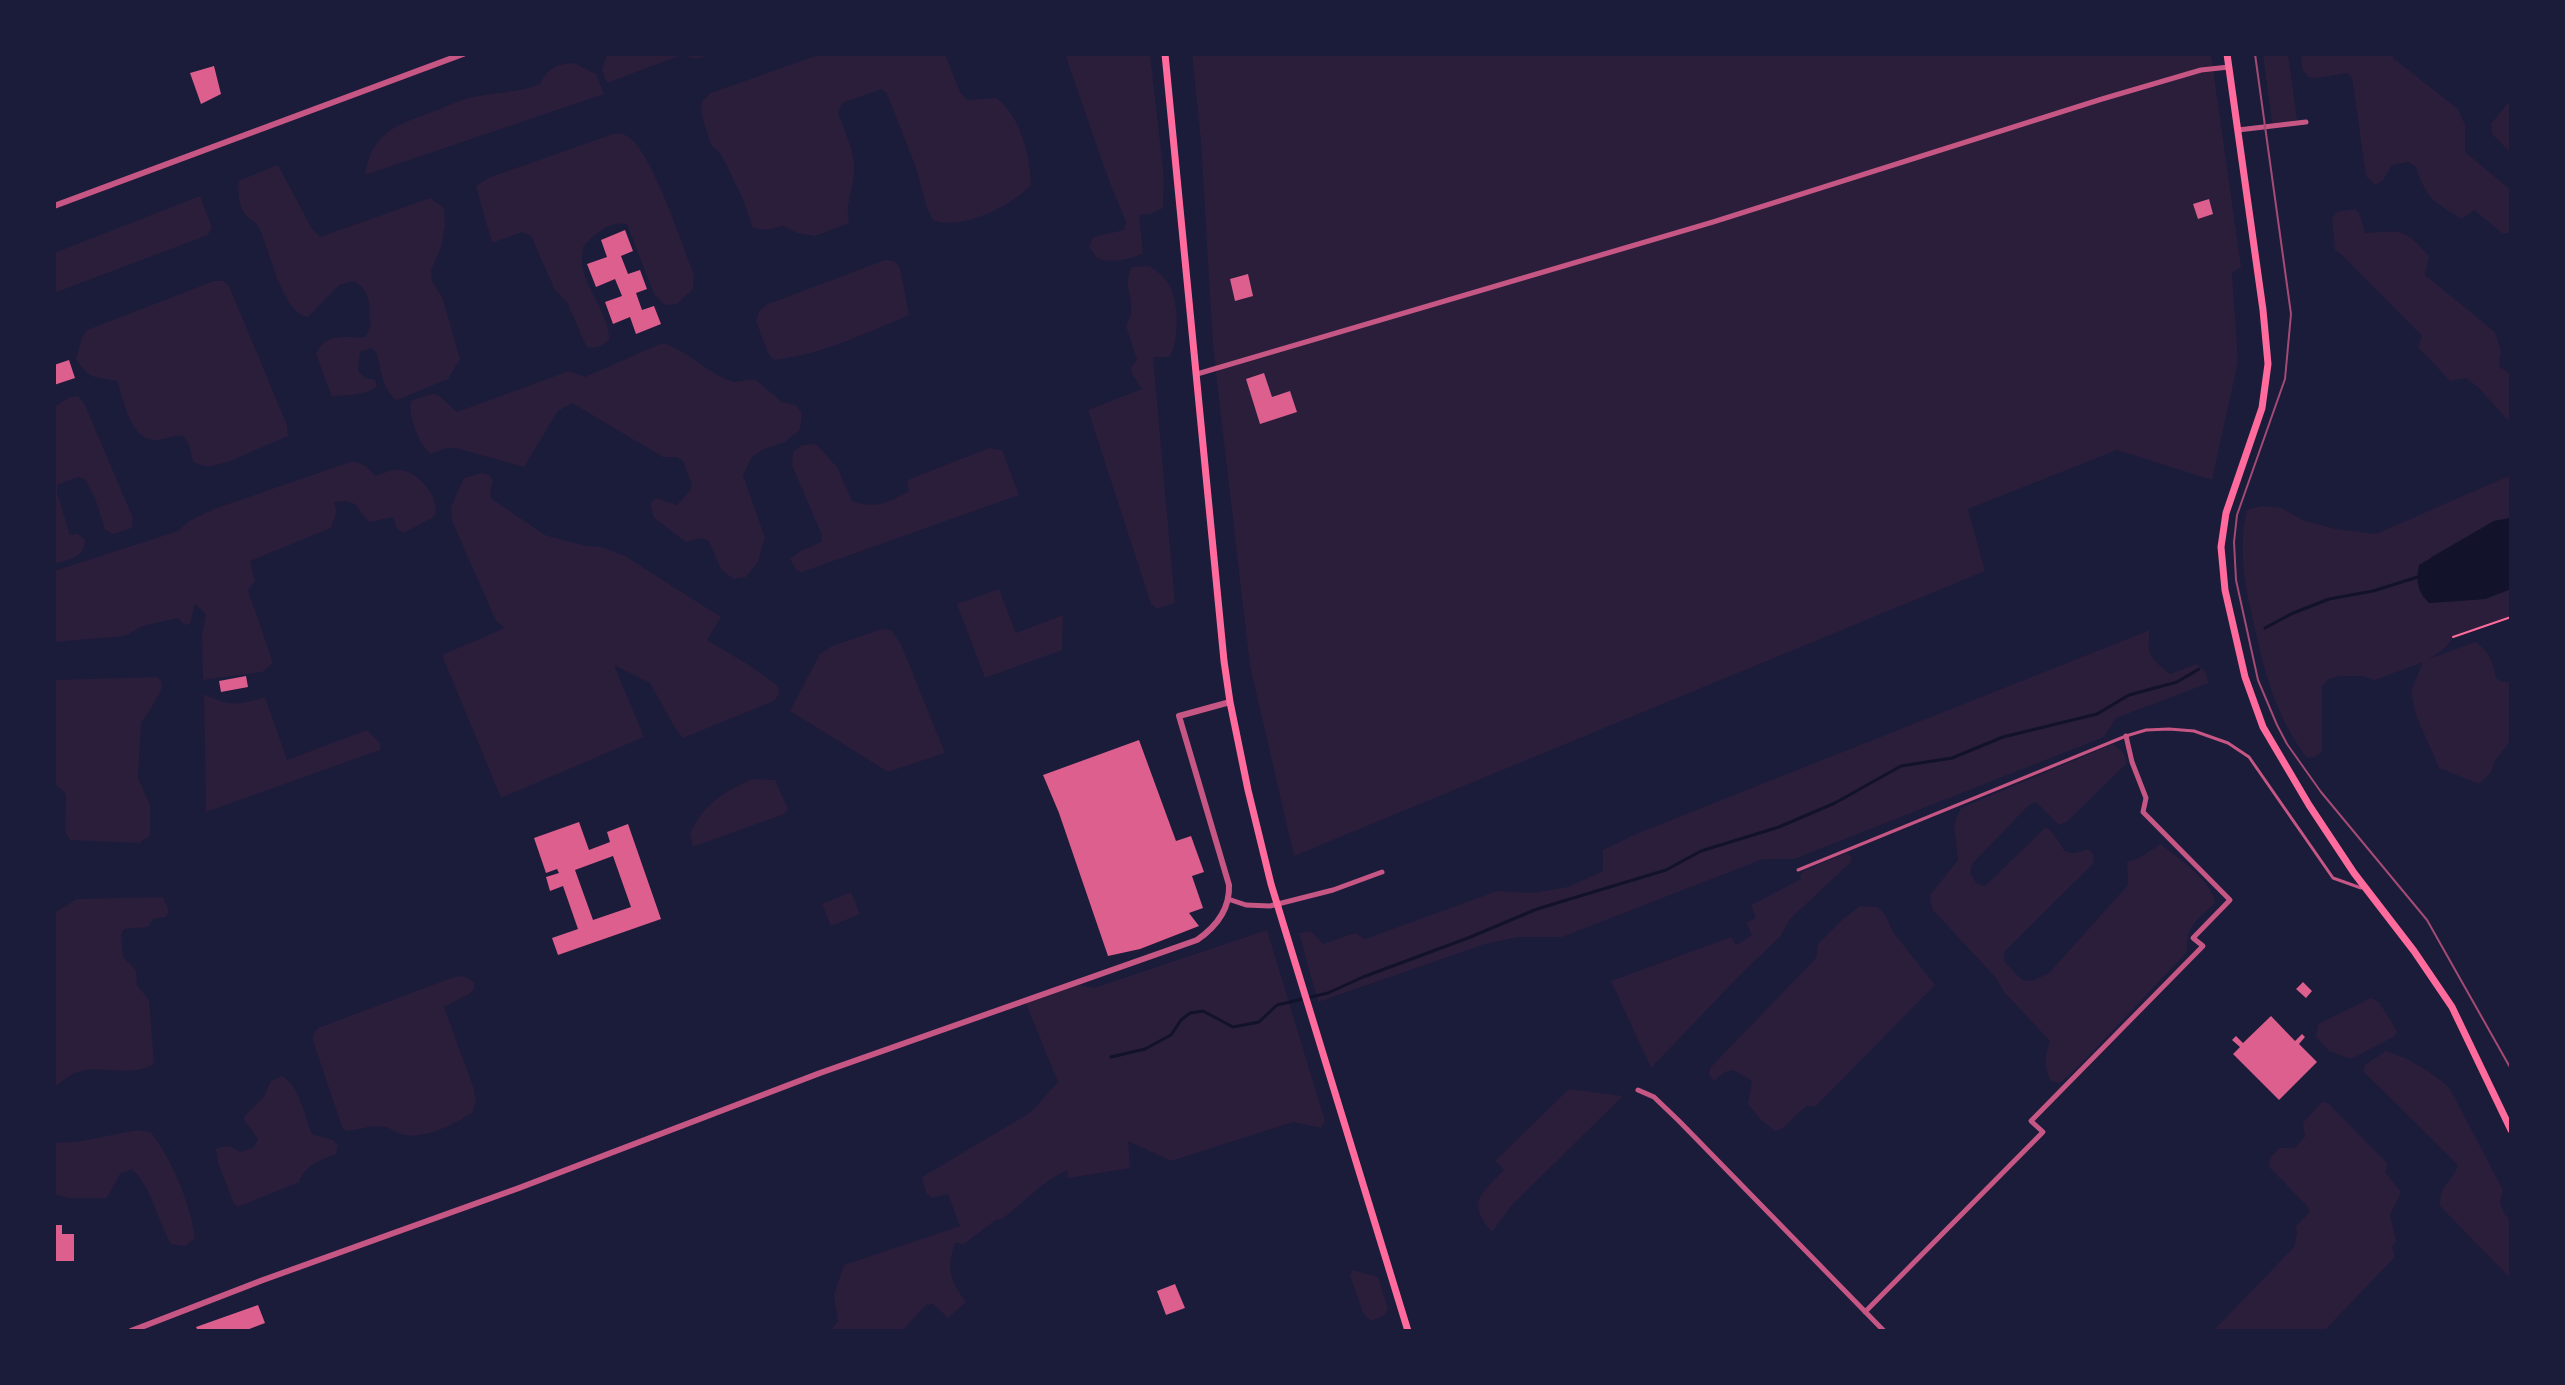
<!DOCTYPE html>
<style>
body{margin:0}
#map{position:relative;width:2565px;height:1385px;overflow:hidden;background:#1b1b3a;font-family:"Fira Sans",sans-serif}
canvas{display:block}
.frame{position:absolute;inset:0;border:56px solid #1b1b3a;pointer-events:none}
</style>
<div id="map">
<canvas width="2565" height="1385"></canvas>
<div class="frame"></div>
</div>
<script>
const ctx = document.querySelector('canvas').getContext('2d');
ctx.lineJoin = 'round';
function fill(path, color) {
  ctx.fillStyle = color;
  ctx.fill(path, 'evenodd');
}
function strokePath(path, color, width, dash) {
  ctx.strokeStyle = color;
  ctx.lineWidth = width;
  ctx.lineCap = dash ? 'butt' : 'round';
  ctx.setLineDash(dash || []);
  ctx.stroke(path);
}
fill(new Path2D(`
 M607 54H712L697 59 681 55 607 83 602 70Z
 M821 54H945L960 92 967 100 996 98C1021 116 1030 156 1031 185 1012 206 959 232 933 220L927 208 915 165 887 94 882 89 842 103 838 113C845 132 856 153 854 174 852 191 845 206 849 223L815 236 797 233 783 226 767 230 753 228 743 199 721 154 711 145 701 113 702 101 711 93Z
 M1065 54H1150L1164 177 1163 208 1150 214 1139 215 1143 253C1132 259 1108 265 1096 257 1096 256 1089 247 1089 246L1093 237 1124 230 1126 222 1108 178Z
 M1192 54H2211L2241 267 2232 273 2238 362 2212 480 2117 450 1968 509 1985 571 1294 856 1250 666 1213 347 1201 141Z
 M2263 54H2288L2297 119 2293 122 2272 123Z
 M2301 54H2393V58L2458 109 2465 125V152L2511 190V233H2502L2474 210 2462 219C2434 202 2426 199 2416 167L2408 162 2392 165 2383 180 2376 185 2366 176 2352 77 2347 73 2318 78 2308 77 2302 68Z
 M574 63 596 74 604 94 365 175C371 133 396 125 432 112 446 107 459 100 473 97 496 92 518 93 540 84 548 68 556 64 574 63Z
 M2511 99V153L2492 134 2491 124Z
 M613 134C617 134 622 133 625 135 650 144 683 248 694 274L693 289 677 304 665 305 654 294 627 224C609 221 595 234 583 247 583 253 581 260 582 266 586 289 611 319 609 340 602 346 595 350 586 346L567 302 555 290 531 236 522 232 492 243 476 186 488 178Z
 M278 165 312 229 320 237 430 198 444 208 445 226 441 247 431 271 432 281 443 299 460 359 448 379 397 400C382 391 381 368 376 352L371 348 360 352 358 371 366 378 375 380 377 387C365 396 347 394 332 397L316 354C326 332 343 338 365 337L371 326C366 306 376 298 355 281L339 285 308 317C282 314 270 250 259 228 256 220 247 220 243 211 238 201 239 191 238 181Z
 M200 196 212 227 208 235 54 293V253Z
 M2355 209 2359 213 2365 233C2402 231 2403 227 2429 256L2425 275 2495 332 2501 351 2499 366 2511 375V424L2479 388 2466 378 2450 381 2418 347 2422 336 2343 256 2335 250 2332 219 2336 212Z
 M885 260 894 261 900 267 909 315C866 333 821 355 774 360L768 353 756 321 760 310 768 304Z
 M1149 266C1156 270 1164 276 1168 283 1179 298 1180 344 1169 357H1153L1175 603 1157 609 1151 604 1088 410 1142 389 1132 374 1131 367 1137 360 1126 326C1140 303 1120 288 1132 267Z
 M214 281H224L229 286 287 425 288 436 228 462 207 467 193 462 189 445 184 436C174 435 167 439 158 440 130 442 125 403 117 381 95 376 90 381 76 359L82 337 87 330Z
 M662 343C688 350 705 372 731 381 740 384 746 378 756 380L782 402 796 405 802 414 800 430 785 442 762 450 752 457 743 475 765 538 758 562 746 577 733 579 721 569 709 541 701 538 686 542 654 518 650 504 656 498 677 505 689 492 692 485 683 461 676 457H663L572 403 558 411 524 467 456 448H446L431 454C419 446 408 416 411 401 441 390 434 392 457 412L569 371 585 377Z
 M78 396 84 403 133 518 132 528 114 534 105 530 96 501 85 479 78 477 57 485V492L70 535 77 534 85 539C86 558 69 559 54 564V407L70 397Z
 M816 444 837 467 852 501C874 509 889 503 909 491L907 482 910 479 989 448 1002 450 1019 495 802 572 797 571 790 559 799 552 821 542 822 535 792 465 793 452 802 445Z
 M353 461 366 466 375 476C382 474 392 469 400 470 418 471 441 498 435 516L404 533 397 529 393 517 370 522C355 510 361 498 334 502L337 511 331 528 250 561 255 581 248 590 273 663 262 672 203 680 202 635 206 614 195 604 190 624 185 625 178 618 143 626 125 636 54 642V571L178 531 189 521 214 509Z
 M482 473 489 475 493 481 490 491 492 499 545 535 586 546 601 547 625 556 721 617 707 640 749 665 778 686 779 694 774 701 683 738 675 728 650 683 614 665 644 737 501 798 442 655 505 628 496 621 452 521 451 507 464 478Z
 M2511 475V518L2494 521 2431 557 2429 603 2485 599 2511 589V617L2454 637 2445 648 2429 659 2475 642C2489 651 2493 661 2496 678L2503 682H2511V740L2494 762 2492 771 2479 784 2439 768 2416 715 2411 691 2423 662 2375 680 2361 676H2340L2329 679 2322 686V752L2315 757 2307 758C2278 720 2266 678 2256 633 2246 591 2237 553 2247 510L2262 506 2281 508 2305 521 2336 529 2376 534Z
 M999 589 1016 633 1063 615 1062 650 985 678 957 604Z
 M882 629 891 630 901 644 945 753 888 772 790 711 820 654 832 646Z
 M2150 630C2146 656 2151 658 2170 674L2197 664 2205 671 2209 683 2116 718 2104 737 1794 859H1763L1562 937H1518L1485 944 1318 1002 1299 933 1311 931 1323 944 1355 933 1365 939 1497 891 1532 893 1568 887 1603 871V850L1636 834Z
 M157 677 161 680 162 688C157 697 148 716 141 722L138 778 150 805V836L139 843 70 840 65 831 66 794 54 783V680Z
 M204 694C228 706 238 706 265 697L287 760 367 730 380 743V750L206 812Z
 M2113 744 2124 753 2127 763 2067 822 2059 825 2036 802 2029 805 1972 864 1970 873 1977 884 1985 886 2046 827C2066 841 2057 862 2088 849L2093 854 2094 863 2004 952V961L2022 980 2032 981 2049 973 2128 885 2127 862 2139 858 2161 844C2177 857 2213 882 2215 903 2197 920 2186 925 2187 952L2080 1065 2060 1083 2051 1081C2043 1066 2045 1056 2050 1041L2004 992 1996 978 1932 909 1930 895 1958 860 1954 825 1961 808Z
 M752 779 775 780 788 809 784 814 693 847 690 833C706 802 721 794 752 779Z
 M1847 853 1852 857 1851 862 1790 919 1780 937 1742 973 1651 1068 1611 981 1731 937 1736 945 1752 935 1746 923 1756 918 1751 905 1801 879 1800 875 1805 870Z
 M851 892 860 914 831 926 822 904Z
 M163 897 169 911 166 917 153 919 148 927 124 929 121 935 123 957 136 970 137 985 149 1000 154 1064C133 1077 105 1066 82 1071 70 1073 64 1081 54 1087V913L77 899Z
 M1860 906 1878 907 1886 916 1893 932 1935 985 1816 1106H1806L1783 1128 1775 1131 1760 1119 1748 1104 1752 1081 1733 1070 1725 1072 1714 1081 1709 1075 1710 1068 1816 958 1818 944 1843 919Z
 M1267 930 1325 1121 1321 1128 1293 1122 1171 1161 1128 1141 1130 1168 1068 1178V1170C1042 1181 1024 1203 1002 1219H997L964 1244 955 1243C946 1270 950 1280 966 1302L948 1318 933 1304 926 1305 902 1331H830L838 1321 834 1295 844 1265 960 1226 948 1194 931 1198 926 1193 922 1177 1031 1112 1058 1082 1025 1001 1074 984 1094 988Z
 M457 976 467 977 474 982V989L469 994 444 1007 474 1089 476 1103 472 1113C454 1124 423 1141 401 1134 394 1132 390 1127 383 1127 370 1125 359 1130 346 1131L342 1127 313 1041V1034L318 1028Z
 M2371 998 2379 1002 2397 1031 2395 1036 2351 1059 2329 1051 2316 1037 2318 1024Z
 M2386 1051C2408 1057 2431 1072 2449 1087L2503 1190 2500 1203 2505 1215 2511 1219V1279L2440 1206C2440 1182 2451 1185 2458 1165L2364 1072 2365 1065Z
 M282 1076C299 1085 305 1117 312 1134L333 1140 338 1145 336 1154C320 1160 304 1166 299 1182L238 1207 234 1204 218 1162 216 1149C226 1144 232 1146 240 1152L253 1148 258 1139 243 1118 263 1098 271 1081Z
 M1569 1089 1623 1096 1511 1206 1492 1232C1466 1202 1481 1194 1504 1170L1495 1161Z
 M2322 1102 2328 1103 2388 1164 2385 1172 2401 1192 2390 1215 2396 1241 2392 1247 2395 1257 2324 1331H2213L2294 1247 2297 1234 2296 1226 2310 1212 2307 1206 2269 1167 2270 1158 2279 1148H2294L2305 1137 2303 1123Z
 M137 1130 151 1132C173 1162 190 1202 195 1238L186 1246 171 1244C157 1219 152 1188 132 1169L120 1174 107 1198H69L54 1194V1143L76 1142Z
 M1353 1270 1378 1277 1388 1309 1385 1315 1371 1321 1363 1313 1350 1275Z`), '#2a1e3b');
fill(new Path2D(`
 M2511 518V589L2485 599 2429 603C2417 591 2416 581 2419 565L2494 521Z`), '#12122b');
strokePath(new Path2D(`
 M2265 628 2291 614 2329 599 2373 591 2421 576
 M1111 1057 1145 1049 1171 1035 1181 1020 1190 1013 1203 1011 1233 1027 1259 1022 1277 1005 1328 993 1363 977 1468 938 1537 909 1666 870 1701 851 1779 827 1835 803 1901 766 1952 758 2003 737 2097 714 2129 695 2177 682 2199 669`), '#12122b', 3);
fill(new Path2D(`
 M214 66 221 94 201 104 190 73Z
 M2209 199 2213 214 2198 219 2193 204Z
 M625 230 633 251 621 256 628 274 640 270 647 289 636 293 642 310 654 306 661 324 636 334 630 317 613 324 605 302 622 296 615 279 596 287 587 264 607 257 601 240Z
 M1248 274 1253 296 1235 301 1230 279Z
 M69 360 75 378 54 385V365Z
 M1264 373 1272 397 1290 391 1297 412 1260 424 1246 379Z
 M246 676 248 687 221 692 219 681Z
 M1139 740 1176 841 1191 836 1204 872 1192 876 1203 908 1189 913 1199 926 1140 949 1108 956 1059 813 1043 775Z
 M579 822 589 850 610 842 607 832 628 824 661 919 558 955 552 938 578 929 563 886 550 891 546 877 559 873 557 869 546 873 534 838ZM613 856 631 907 593 920 575 870Z
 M2303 982 2312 991 2306 998 2296 989Z
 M2271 1016 2295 1041 2302 1034 2305 1037 2299 1044 2317 1062 2279 1100 2233 1054 2240 1047 2232 1040 2236 1036 2243 1043Z
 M54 1225H62V1234H74V1261H54Z
 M1175 1284 1185 1308 1166 1315 1157 1291Z
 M258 1305 265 1323 244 1331H198L196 1327Z`), '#dd5f8e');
strokePath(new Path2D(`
 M2453 637 2511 617`), '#ff6b9d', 2);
strokePath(new Path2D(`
 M1798 870 2126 736 2146 730 2169 729 2194 731 2228 743 2249 757 2333 878 2361 888`), '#c65784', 3);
strokePath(new Path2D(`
 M2238 130 2306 122
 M1197 374 1713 222 2102 99 2201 70 2229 67
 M1228 899 1246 905 1270 906 1333 890 1382 872
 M1638 1090 1654 1097 1679 1121 1884 1331
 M1865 1312 2043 1132 2031 1121 2203 946 2193 938 2230 900 2143 812 2146 798 2132 762 2126 736`), '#c65784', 5);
strokePath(new Path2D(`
 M54 206 463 54
 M131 1331 263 1280 519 1188 820 1073 1197 940C1216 927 1230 909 1229 885L1179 716 1230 702`), '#c65784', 6);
strokePath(new Path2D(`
 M1165 54 1224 661 1230 702 1248 790 1271 884 1408 1331
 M2227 54 2263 310 2268 364 2262 408 2226 513 2221 547 2225 590 2245 677 2263 727 2309 805 2354 873 2414 951 2452 1007 2511 1130`), '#ff6b9d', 7);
strokePath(new Path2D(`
 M2255 54 2291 314 2285 379 2237 515 2234 542 2236 580 2258 680 2277 725 2287 744 2321 792 2427 920 2511 1069`), '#a44b75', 2);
</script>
